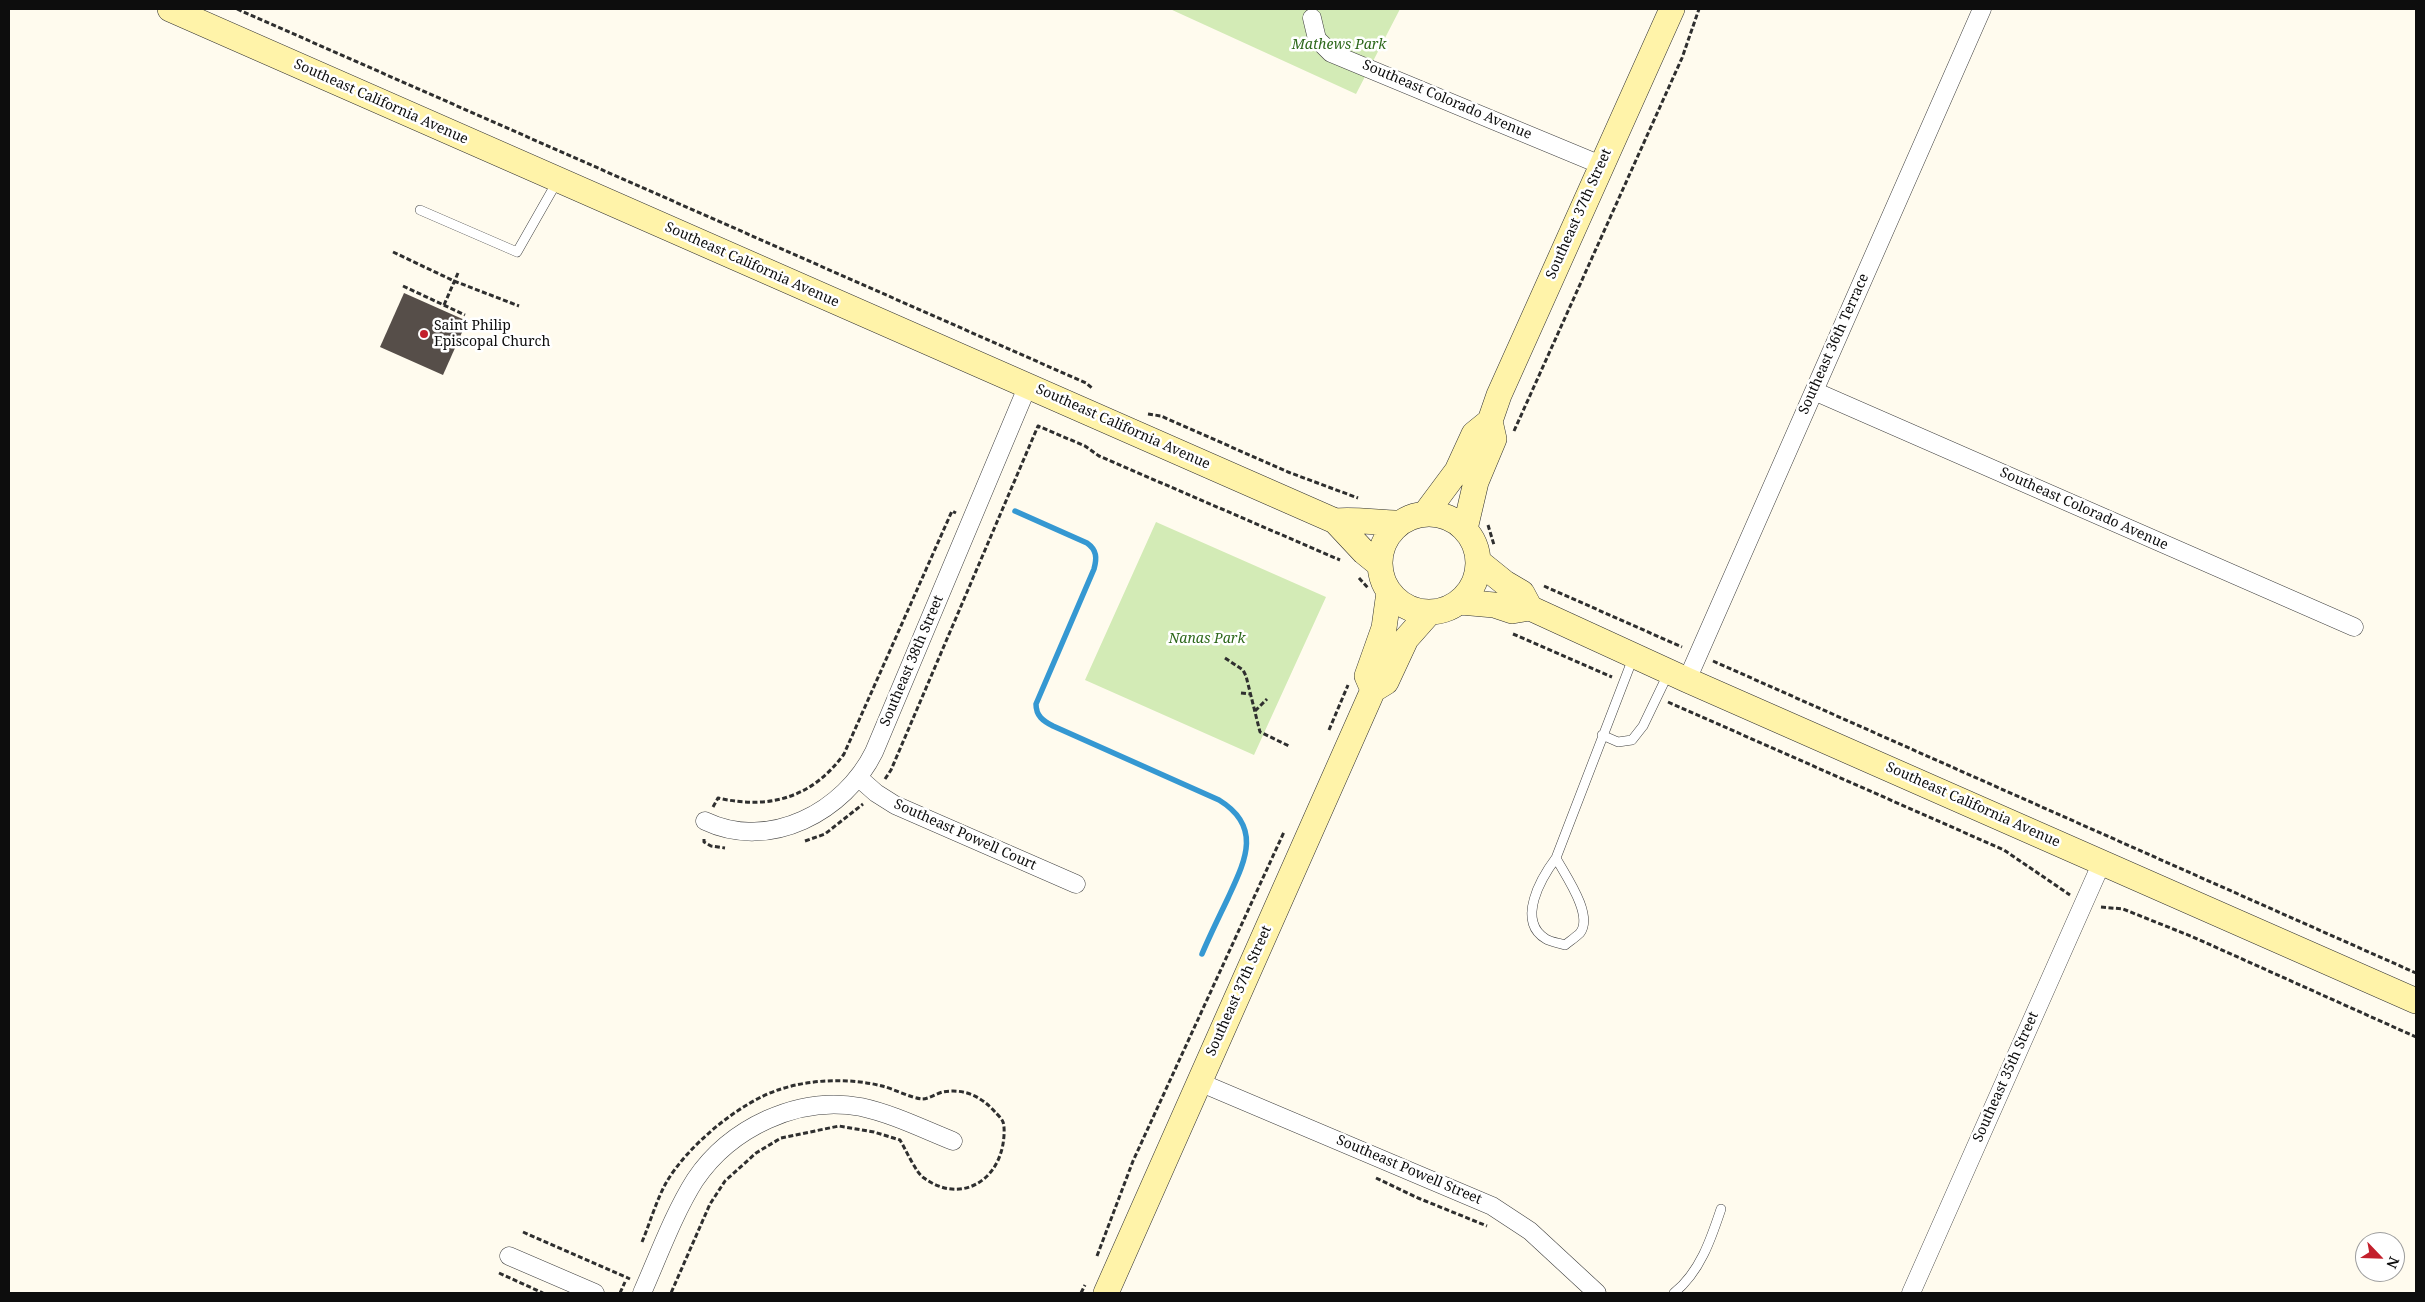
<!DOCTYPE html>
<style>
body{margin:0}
#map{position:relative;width:2425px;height:1302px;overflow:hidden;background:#fffbee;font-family:"Noto Serif",serif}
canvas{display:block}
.frame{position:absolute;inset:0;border:10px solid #0d0d0d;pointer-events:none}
.north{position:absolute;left:2355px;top:1232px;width:50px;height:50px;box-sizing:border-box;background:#fff;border:1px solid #9e9e9e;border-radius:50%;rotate:114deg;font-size:14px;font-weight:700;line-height:20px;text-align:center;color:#0d0d0d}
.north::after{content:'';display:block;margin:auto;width:18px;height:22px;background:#c3202c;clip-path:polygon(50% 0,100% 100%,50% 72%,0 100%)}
</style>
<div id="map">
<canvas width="2425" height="1302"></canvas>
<div class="frame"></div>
<div class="north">N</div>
</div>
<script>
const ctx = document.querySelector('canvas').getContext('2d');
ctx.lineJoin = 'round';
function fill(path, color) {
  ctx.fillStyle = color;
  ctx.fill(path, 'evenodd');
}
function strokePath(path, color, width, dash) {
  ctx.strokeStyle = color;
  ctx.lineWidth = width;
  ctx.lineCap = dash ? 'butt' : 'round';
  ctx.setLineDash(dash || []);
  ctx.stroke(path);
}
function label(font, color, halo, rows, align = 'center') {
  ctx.font = font + ' "Noto Serif",serif';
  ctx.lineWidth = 5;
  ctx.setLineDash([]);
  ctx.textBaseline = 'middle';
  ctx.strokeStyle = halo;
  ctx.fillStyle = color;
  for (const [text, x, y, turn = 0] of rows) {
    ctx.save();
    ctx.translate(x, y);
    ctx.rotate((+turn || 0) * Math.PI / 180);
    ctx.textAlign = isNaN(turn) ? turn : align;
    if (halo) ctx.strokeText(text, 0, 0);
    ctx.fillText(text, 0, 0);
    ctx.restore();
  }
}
fill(new Path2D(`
 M1170 9H1400L1356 94Z
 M1156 522 1326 597 1254 755 1085 680Z`), '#d3ebb6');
strokePath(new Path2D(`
 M1015 511 1087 543C1097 550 1097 558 1094 569L1036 704C1036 716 1043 721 1053 726L1219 800C1263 827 1245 861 1228 898 1219 917 1210 935 1202 954`), '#3598d2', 5.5);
fill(new Path2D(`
 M404 293 467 321 443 375 380 347Z`), '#564e49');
const lane = new Path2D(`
 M420 210 517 252 558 180
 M1602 735 1618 742 1632 740 1643 726 1668 674
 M1556 858C1565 875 1594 915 1580 933 1576 937 1570 941 1565 945 1559 943 1551 942 1546 939 1516 921 1541 878 1556 858L1633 658
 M1674 1293C1700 1272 1711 1239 1721 1209`);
const street = new Path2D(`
 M1312 18 1317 39 1331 53 1601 165
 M1814 391 2354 627
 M1687 680 1982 9
 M859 778 876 793 895 805 1076 884
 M705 821C770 852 845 811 874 752L1028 385
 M1199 1082 1492 1206 1530 1231 1597 1293
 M509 1256 595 1293
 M642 1293C658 1257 674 1213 695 1180 730 1128 798 1095 861 1107 893 1114 923 1129 953 1141
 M1911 1293 2102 862`);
const secondary = new Path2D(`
 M170 9 1335 521 1364 552 1380 565
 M1425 514 1457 471 1474 434 1490 421
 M1380 563a49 49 0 1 1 98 0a49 49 0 1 1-98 0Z
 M1335 521C1357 519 1378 523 1400 523
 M1465 529 1476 482 1494 439 1490 421 1499 395 1672 9
 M1479 562 1505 583 1522 593 1530 608 1687 680 2416 1001
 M1460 602 1494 605 1512 611 1530 608
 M1373 690 1367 676 1384 628 1389 592
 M1106 1293 1373 690 1386 682 1406 639 1429 613`);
strokePath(lane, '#404040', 10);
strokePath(street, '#404040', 19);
strokePath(secondary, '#2f2f2f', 26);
strokePath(new Path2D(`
 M237 9 1086 383 1093 389
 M393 252 454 281 519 306
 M403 286 465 315
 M444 305 458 273
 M1148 414 1161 416 1288 472 1358 498
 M1514 431 1682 58 1699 9
 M1488 525 1494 545
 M1359 578 1368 588
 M1544 586 1682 647
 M1513 634 1612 677
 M1225 658 1243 670 1246 676 1260 732 1289 746
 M1713 661 2416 973
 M1241 693 1250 694
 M1668 702 2004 850 2070 895
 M1255 711 1267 699
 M1329 730 1348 685
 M885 779 891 770 1038 426 1085 446 1099 456 1129 469 1340 560
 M713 807 718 798C770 810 813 797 844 754L952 511 956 513
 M704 839V842L711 846 725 848
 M805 841 825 834 863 804
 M2101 907 2123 909 2193 937 2416 1037
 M1376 1178 1418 1198 1487 1226
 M523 1232 630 1279
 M642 1242C650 1223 656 1201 666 1183 687 1146 741 1101 781 1089 812 1079 851 1078 882 1086 894 1089 911 1098 922 1099 929 1099 937 1093 943 1092 965 1088 982 1097 996 1113 998 1115 1002 1119 1003 1122 1005 1128 1004 1138 1003 1144 996 1184 958 1203 924 1178 916 1173 906 1150 900 1140L874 1132 839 1126 781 1138 756 1153 725 1181 710 1204 671 1293
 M1097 1256 1133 1161 1284 832
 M499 1273 543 1293
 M620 1293 625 1282
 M1081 1293 1085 1285`), '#2f2f2f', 3, [5, 2.5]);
strokePath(lane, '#fff', 9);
strokePath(street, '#fff', 18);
strokePath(secondary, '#fff3a9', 25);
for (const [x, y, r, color] of [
 [424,334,5,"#c3202c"]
]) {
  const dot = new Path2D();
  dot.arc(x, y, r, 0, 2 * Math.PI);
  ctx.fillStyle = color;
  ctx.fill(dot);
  strokePath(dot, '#fff', 2);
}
label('italic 14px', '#2d681b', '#fff', [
 ["Mathews Park",1339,45],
 ["Nanas Park",1207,639]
]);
label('14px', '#0d0d0d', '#fff', [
 ["Southeast Colorado Avenue",1447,100,23],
 ["Southeast California Avenue",381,102,24],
 ["Southeast 37th Street",1579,214,-66],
 ["Southeast California Avenue",752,265,24],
 ["Southeast 36th Terrace",1834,344,-66],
 ["Southeast California Avenue",1123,427,24],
 ["Southeast Colorado Avenue",2084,509,24],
 ["Southeast 38th Street",912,661,-67],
 ["Southeast California Avenue",1973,805,24],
 ["Southeast Powell Court",965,835,24],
 ["Southeast 37th Street",1239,991,-66],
 ["Southeast 35th Street",2006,1077,-66],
 ["Southeast Powell Street",1409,1170,23]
]);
label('14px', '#0d0d0d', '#fff', [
 ["Saint Philip",434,326],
 ["Episcopal Church",434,342]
], 'left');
</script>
